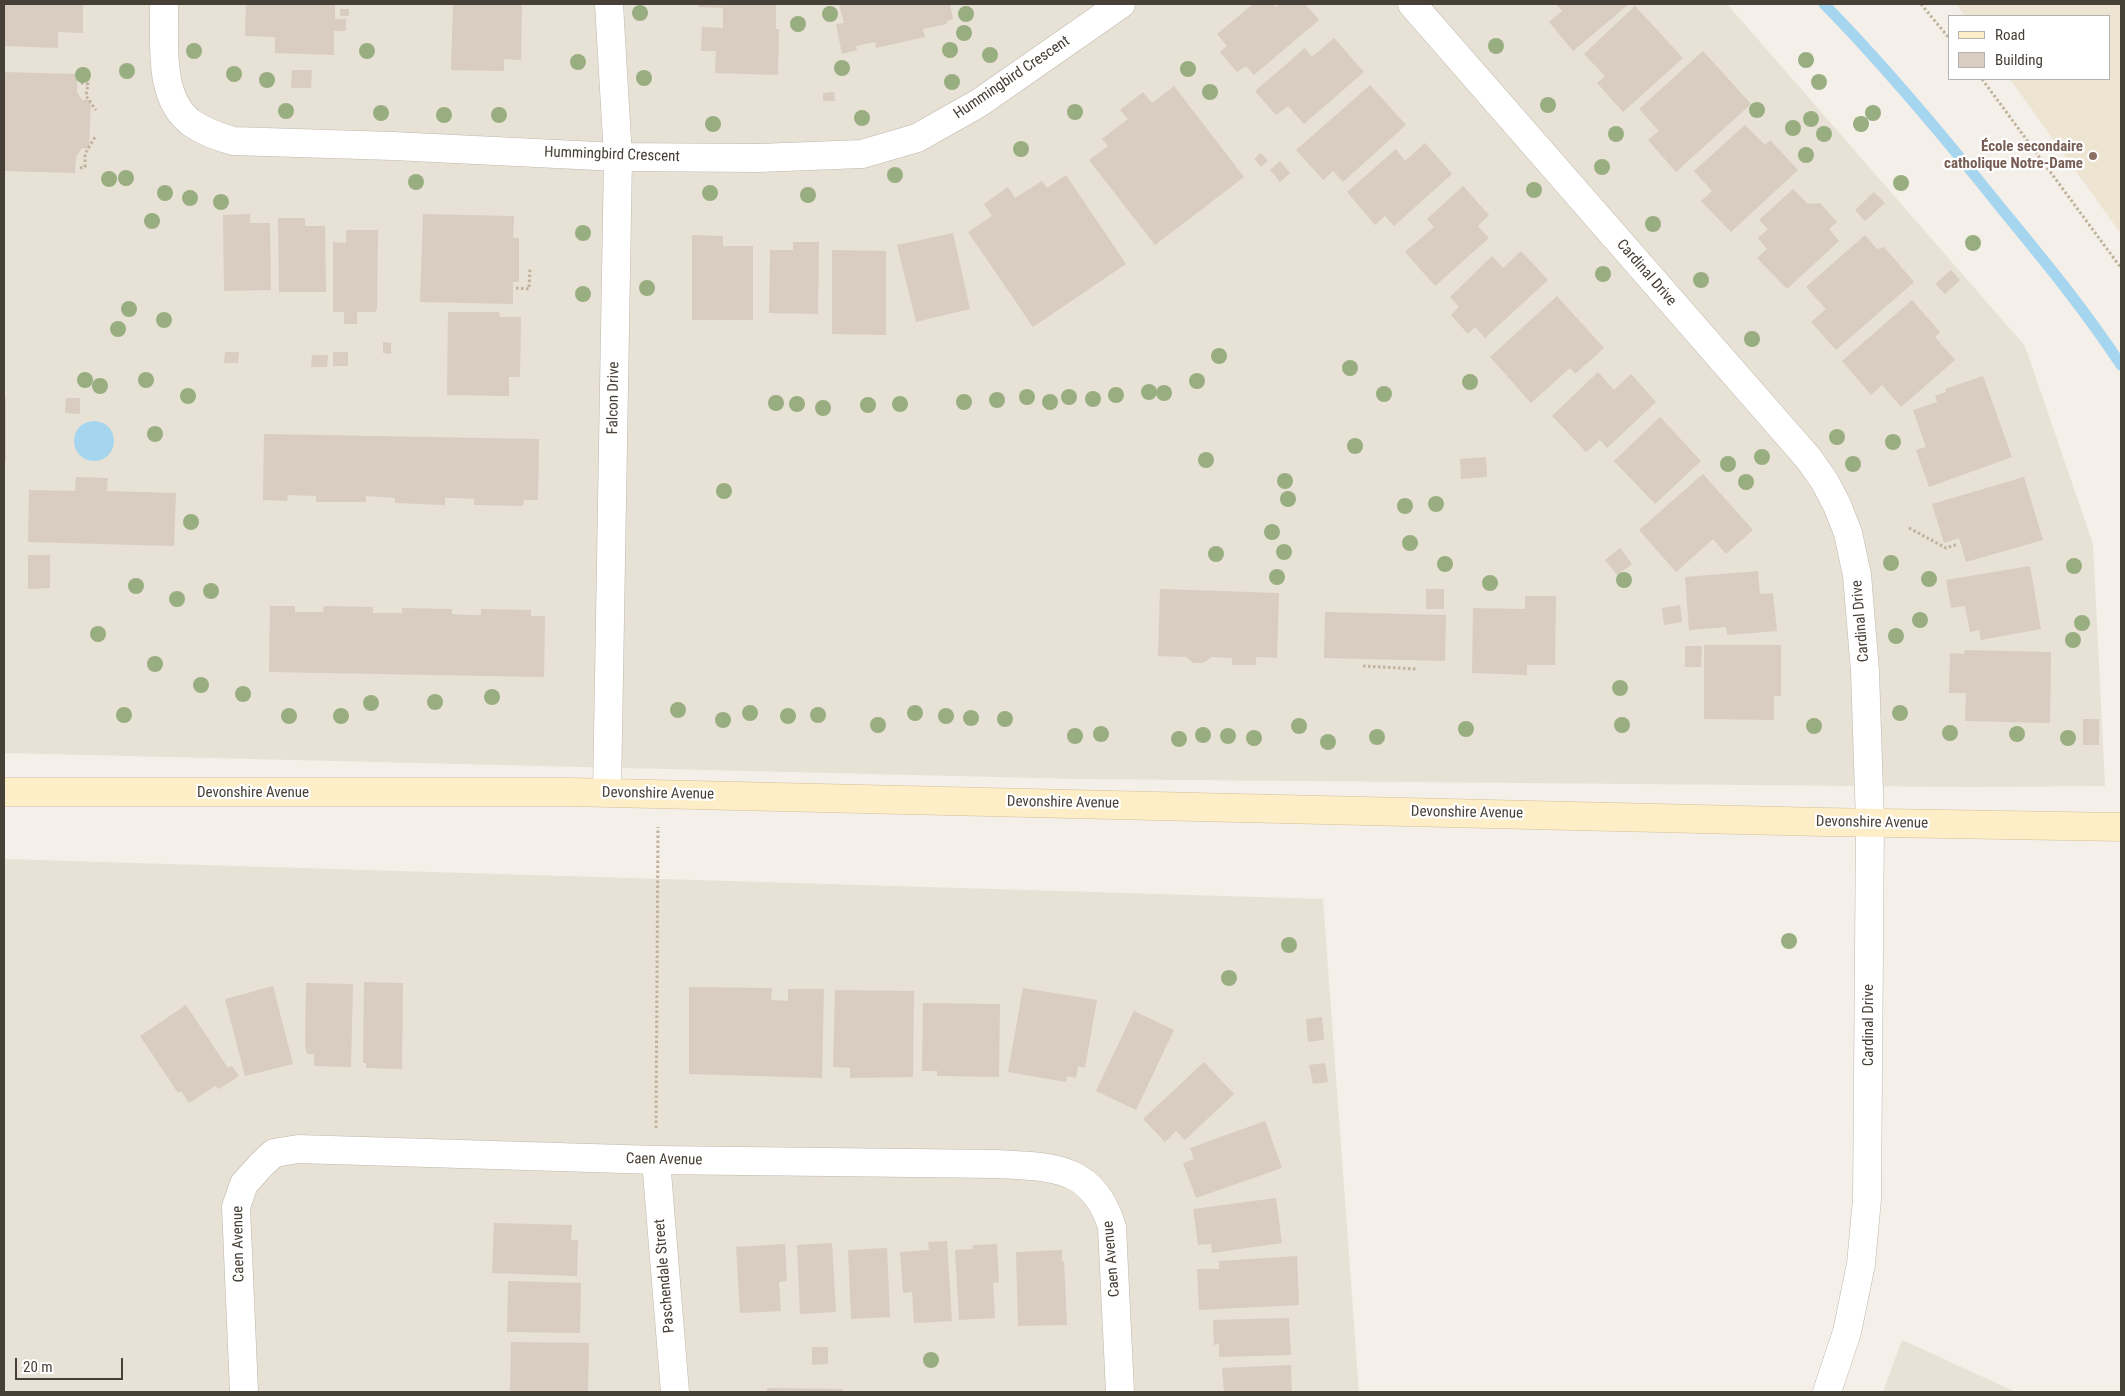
<!DOCTYPE html>
<meta charset="utf-8">
<style>
body{margin:0}
#map{position:relative;width:2125px;height:1396px;overflow:hidden;background:#f4efe8;font-family:"Roboto Condensed",sans-serif}
canvas{display:block}
.frame{position:absolute;inset:0;border:5px solid #474037;pointer-events:none}
.legend{position:absolute;left:1948px;top:15px;width:162px;height:65px;box-sizing:border-box;background:#fff;border:1px solid #b5b3af;margin:0;padding:6px 9px;list-style:none;font-size:15px;color:#474037}
.legend li{display:flex;align-items:center;gap:10px;height:25px}
.legend b{width:25px;border:1px solid #b5b3af}
.scale{position:absolute;left:15px;top:1358px;width:108px;height:22px;box-sizing:border-box;border:2px solid #474037;border-top:0;padding-left:6px;font-size:15px;line-height:18px;white-space:nowrap;color:#474037;-webkit-text-stroke:4px #fff;paint-order:stroke}
</style>
<div id="map">
<canvas width="2125" height="1396"></canvas>
<div class="frame"></div>
<ul class="legend">
<li><b style="height:6px;background:#feeec8"></b>Road</li>
<li><b style="height:14px;background:#d8cdc0"></b>Building</li>
</ul>
<div class="scale">20 m</div>
</div>
<script>
const ctx = document.querySelector('canvas').getContext('2d');
ctx.lineJoin = 'round';
function fill(path, color) {
  ctx.fillStyle = color;
  ctx.fill(path, 'evenodd');
}
function strokePath(path, color, width, dash) {
  ctx.strokeStyle = color;
  ctx.lineWidth = width;
  ctx.lineCap = dash ? 'butt' : 'round';
  ctx.setLineDash(dash || []);
  ctx.stroke(path);
}
function label(font, color, halo, rows, align = 'center') {
  ctx.font = font + ' "Roboto Condensed",sans-serif';
  ctx.lineWidth = 4.5;
  ctx.setLineDash([]);
  ctx.textBaseline = 'middle';
  ctx.strokeStyle = halo;
  ctx.fillStyle = color;
  for (const [text, x, y, turn = 0] of rows) {
    ctx.save();
    ctx.translate(x, y);
    ctx.rotate((+turn || 0) * Math.PI / 180);
    ctx.textAlign = isNaN(turn) ? turn : align;
    if (halo) ctx.strokeText(text, 0, 0);
    ctx.fillText(text, 0, 0);
    ctx.restore();
  }
}
fill(new Path2D(`
 M4 4H1727L2025 346 2093 544 2105 786 1968 787 1079 779 4 753Z
 M4 859 1323 899 1359 1392H4Z
 M1902 1340 2016 1392H1883Z`), '#e8e1d6');
fill(new Path2D(`
 M1956 4H2121V234L2010 79H2109V16H1965Z`), '#ede4d2');
fill(new Path2D(`
 M74 441a20 20 0 1 1 40 0a20 20 0 1 1-40 0Z`), '#a5d5ef');
strokePath(new Path2D(`
 M1824 4C1887 68 1945 138 2001 208 2043 259 2085 310 2121 365`), '#a5d5ef', 11);
fill(new Path2D(`
 M4 4H83V33L58 32V48L4 46Z
 M246 4H335V19H346V31H334V55L275 53V37L245 36Z
 M453 4H522L521 60 504 59V71L451 70Z
 M698 4H776V29H779L778 75 715 73 716 51H701L702 27 723 28V8L698 7Z
 M839 4H950L953 19 947 21V24L923 29 925 37 876 48 875 42 856 46 857 50 842 54 836 24 844 23Z
 M1253 4H1273L1276 7 1280 4H1305L1319 20 1254 75 1246 66 1237 72 1220 52 1227 46 1217 34Z
 M1556 4H1629L1573 51 1549 22 1562 11Z
 M1635 6 1683 58 1623 112 1597 83 1605 76 1584 54Z
 M340 9H349V16H340Z
 M1334 38 1364 72 1304 124 1288 106 1276 115 1255 91 1305 48 1312 57Z
 M1703 51 1751 104 1676 172 1648 140 1659 131 1639 109Z
 M292 70H312L311 88H291Z
 M4 72 77 74V92L82 100H91L89 149 82 148 76 157 75 173 4 171Z
 M1370 85 1406 125 1343 182 1333 171 1323 180 1296 150Z
 M1174 86 1244 177 1155 245 1089 160 1108 146 1102 139 1128 119 1120 110 1143 92 1152 103Z
 M834 92 835 101H823V93Z
 M1745 125 1765 145 1770 140 1798 170 1731 232 1701 201 1712 191 1694 171Z
 M1425 143 1452 174 1394 226 1385 216 1375 225 1347 192 1396 149 1405 161Z
 M1261 153 1268 161 1261 167 1254 159Z
 M1280 161 1290 173 1280 182 1270 170Z
 M1066 175 1126 264 1033 327 968 232 992 216 984 204 1008 187 1015 198 1042 181 1047 188Z
 M1463 186 1489 215 1478 226 1489 238 1435 286 1405 252 1434 227 1427 219Z
 M1793 189 1808 204 1820 203 1837 222 1829 229 1839 241 1787 289 1757 258 1767 249 1758 238 1768 229 1759 220Z
 M1874 192 1885 203 1865 221 1855 210Z
 M250 214V223H270L271 290 224 291 223 215Z
 M423 214 514 216 513 238H519V282H513V304L420 302Z
 M278 218H305V226H325L326 292H279Z
 M346 230H378L377 309 375 312H357V324H344V312H333V242L346 243Z
 M953 233 970 309 916 322 897 245Z
 M692 235 723 236V246H753V320H692Z
 M1865 235 1877 249 1884 247 1914 282 1836 350 1811 322 1826 309 1806 287Z
 M793 242H819L818 314 769 313 770 250H793Z
 M832 250 886 251V335L832 334Z
 M1521 251 1548 280 1485 338 1475 327 1468 334 1451 315 1459 307 1450 297 1492 256 1503 268Z
 M1951 270 1960 280 1945 294 1935 284Z
 M1557 296 1604 348 1575 374 1570 368 1531 403 1490 357Z
 M1912 300 1940 332 1935 337 1955 360 1901 407 1882 385 1871 395 1842 361Z
 M448 312H499L500 317H521L520 377H509V396L447 395Z
 M383 342 391 343V354L383 353Z
 M225 352H239L238 363H224Z
 M333 352H348V366H333Z
 M312 355H328L327 367H311Z
 M1598 372 1614 390 1631 374 1656 402 1607 448 1600 440 1586 452 1552 416Z
 M1983 376 2012 457 1929 487 1916 450 1926 447 1913 410 1937 402 1935 396 1946 392 1945 389Z
 M4 398H6V460H4Z
 M66 398H80V414L65 413Z
 M1660 417 1701 461 1655 504 1614 461Z
 M264 434 539 439 538 500H524L523 506 474 505V499L459 498H445V505L395 503V498L366 496V502H316V496L288 495 287 501 263 500Z
 M1486 457 1487 477 1461 479 1460 459Z
 M1703 474 1753 530 1726 554 1713 539 1676 572 1639 530Z
 M76 477 108 478 107 491 176 493 174 546 28 542 29 490 75 491Z
 M2024 477 2043 540 1966 562 1959 538 1944 543 1932 504Z
 M1620 548 1632 564 1617 575 1605 560Z
 M28 555H50V588L28 589Z
 M2030 566 2041 629 1981 640 1979 630 1970 632 1965 606 1951 608 1946 580Z
 M1758 571 1760 594 1773 593 1777 631 1727 635 1726 627 1689 630 1685 577Z
 M1160 589 1279 593 1277 658 1256 657V665H1232V658L1212 657 1203 663H1193L1186 657 1158 656Z
 M1426 589H1444V609H1426Z
 M1525 596H1556L1555 665H1527V675L1472 673 1473 608 1525 609Z
 M1680 605 1682 622 1664 625 1662 608Z
 M270 606H295V612H323L324 606 373 607V613H402V608L452 609V614L466 615H481V609L531 610V616H545L544 677 269 672Z
 M1325 612 1446 615 1445 661 1324 658Z
 M1704 645H1781V696H1774V720L1704 719Z
 M1685 646H1702L1701 667H1685Z
 M1965 650 2051 652 2050 723 1965 721 1966 693H1949L1950 653 1964 654Z
 M2083 719H2099V745H2083Z
 M364 982 403 983 402 1069 366 1068V1063H363Z
 M306 983 353 984 351 1067 314 1066V1054H307L305 1045Z
 M273 986 293 1064 245 1076 225 999Z
 M689 987 772 988 771 1000 788 1001V989H824L822 1078 689 1074Z
 M1023 988 1097 1000 1085 1068 1078 1066 1076 1078 1067 1076 1066 1082 1008 1072Z
 M835 990 914 991 913 1077 850 1078V1068L833 1067Z
 M923 1003 1000 1004 999 1077 937 1076V1071H922Z
 M186 1005 228 1068 232 1066 239 1076 219 1089 215 1086 189 1103 181 1091 178 1093 140 1036Z
 M1134 1011 1174 1030 1136 1110 1096 1091Z
 M1322 1017 1324 1040 1308 1042 1306 1019Z
 M1204 1062 1234 1094 1185 1140 1176 1131 1165 1142 1143 1119Z
 M1325 1063 1328 1082 1313 1084 1309 1065Z
 M1265 1121 1282 1168 1196 1198 1183 1163 1194 1159 1190 1148Z
 M1276 1198 1282 1243 1212 1253 1211 1244 1198 1245 1193 1209Z
 M494 1223 572 1225 571 1240H578L577 1276 492 1273Z
 M947 1241 952 1321 914 1323 912 1292 903 1293 900 1252 929 1250 928 1242Z
 M832 1243 836 1312 800 1314 797 1245Z
 M785 1244 787 1281 779 1282 781 1311 740 1313 736 1247Z
 M997 1244 999 1282 993 1283 995 1318 959 1320 955 1250 973 1249V1245Z
 M887 1248 890 1317 851 1319 848 1250Z
 M1062 1250V1261H1064L1067 1325 1018 1326 1016 1252Z
 M1297 1256 1299 1305 1199 1310 1197 1269H1219V1261Z
 M508 1281 581 1283 580 1333 507 1332Z
 M1289 1318 1291 1355 1219 1357V1344L1214 1345 1213 1320Z
 M511 1342 589 1343 588 1390 584 1392H510Z
 M812 1347H828V1364L812 1365Z
 M1291 1365 1292 1392H1224L1222 1368Z
 M767 1388 843 1389V1392H767Z`), '#d8cdc0');
const street = new Path2D(`
 M164 4C165 41 157 100 193 124 205 132 219 137 233 141L393 146 618 157 759 158 862 154 917 138 979 103 1121 4
 M1412 4 1809 459 1825 482 1837 505 1848 533 1857 575 1865 671 1870 823 1867 1199 1861 1264 1847 1332 1827 1392
 M607 792 618 157 609 4
 M656 1160 675 1392
 M244 1392 236 1207 244 1184 262 1164 274 1153 298 1149 656 1160 996 1164C1052 1167 1093 1165 1112 1227L1120 1392`);
const secondary = new Path2D(`
 M4 792H569L1824 822 2121 827`);
strokePath(street, '#bfb7ab', 29);
strokePath(secondary, '#d3c099', 29);
strokePath(new Path2D(`
 M1921 4 1949 38
 M1982 79 2121 268
 M81 83 88 84 86 96 96 110
 M80 168 85 167V154L95 137
 M516 288 529 289 530 268
 M1909 528 1946 548 1958 544
 M1363 666 1417 669
 M656 1128 658 827`), '#c1b29c', 3, [2.5, 2.5]);
strokePath(street, '#fff', 28);
strokePath(secondary, '#feeec8', 28);
ctx.fillStyle = '#98ae80';
for (const [x, y] of [
 [640,13],
 [830,14],
 [966,14],
 [798,24],
 [964,33],
 [1496,46],
 [950,50],
 [194,51],
 [367,51],
 [990,55],
 [1806,60],
 [578,62],
 [842,68],
 [1188,69],
 [127,71],
 [234,74],
 [83,75],
 [644,78],
 [267,80],
 [952,82],
 [1819,82],
 [1210,92],
 [1548,105],
 [1757,110],
 [286,111],
 [1075,112],
 [381,113],
 [1873,113],
 [444,115],
 [499,115],
 [862,118],
 [1811,119],
 [713,124],
 [1861,124],
 [1793,128],
 [1616,134],
 [1824,134],
 [1021,149],
 [1806,155],
 [1602,167],
 [895,175],
 [126,178],
 [109,179],
 [416,182],
 [1901,183],
 [1534,190],
 [165,193],
 [710,193],
 [808,195],
 [190,198],
 [221,202],
 [152,221],
 [1653,224],
 [583,233],
 [1973,243],
 [1603,274],
 [1701,280],
 [647,288],
 [583,294],
 [129,309],
 [164,320],
 [118,329],
 [1752,339],
 [1219,356],
 [1350,368],
 [85,380],
 [146,380],
 [1197,381],
 [1470,382],
 [100,386],
 [1149,392],
 [1164,393],
 [1384,394],
 [1116,395],
 [188,396],
 [1027,397],
 [1069,397],
 [1093,399],
 [997,400],
 [964,402],
 [1050,402],
 [776,403],
 [797,404],
 [900,404],
 [868,405],
 [823,408],
 [155,434],
 [1837,437],
 [1893,442],
 [1355,446],
 [1762,457],
 [1206,460],
 [1728,464],
 [1853,464],
 [1285,481],
 [1746,482],
 [724,491],
 [1288,499],
 [1436,504],
 [1405,506],
 [191,522],
 [1272,532],
 [1410,543],
 [1284,552],
 [1216,554],
 [1891,563],
 [1445,564],
 [2074,566],
 [1277,577],
 [1929,579],
 [1624,580],
 [1490,583],
 [136,586],
 [211,591],
 [177,599],
 [1920,620],
 [2082,623],
 [98,634],
 [1896,636],
 [2073,640],
 [155,664],
 [201,685],
 [1620,688],
 [243,694],
 [492,697],
 [435,702],
 [371,703],
 [678,710],
 [750,713],
 [915,713],
 [1900,713],
 [124,715],
 [818,715],
 [289,716],
 [341,716],
 [788,716],
 [946,716],
 [971,718],
 [1005,719],
 [723,720],
 [878,725],
 [1622,725],
 [1299,726],
 [1814,726],
 [1466,729],
 [1950,733],
 [1101,734],
 [2017,734],
 [1203,735],
 [1075,736],
 [1228,736],
 [1377,737],
 [1254,738],
 [2068,738],
 [1179,739],
 [1328,742],
 [1789,941],
 [1289,945],
 [1229,978],
 [931,1360]
]) {
  ctx.beginPath();
  ctx.arc(x, y, 8, 0, 2 * Math.PI);
  ctx.fill();
}
for (const [x, y, r, color] of [
 [2093,156,5,"#8d6e63"]
]) {
  const dot = new Path2D();
  dot.arc(x, y, r, 0, 2 * Math.PI);
  ctx.fillStyle = color;
  ctx.fill(dot);
  strokePath(dot, '#fff', 2);
}
label('15px', '#474037', '#fff', [
 ["Hummingbird Crescent",1012,78,-34],
 ["Hummingbird Crescent",612,155,2],
 ["Cardinal Drive",1646,273,49],
 ["Falcon Drive",614,398,-89],
 ["Cardinal Drive",1861,621,-95],
 ["Devonshire Avenue",253,793],
 ["Devonshire Avenue",658,794,1],
 ["Devonshire Avenue",1063,803,1],
 ["Devonshire Avenue",1467,813,1],
 ["Devonshire Avenue",1872,823,1],
 ["Cardinal Drive",1869,1025,-90],
 ["Caen Avenue",664,1160,1],
 ["Caen Avenue",239,1244,-91],
 ["Caen Avenue",1112,1259,-95],
 ["Paschendale Street",665,1276,-95]
]);
label('bold 15px', '#785e54', '#fff', [
 ["École secondaire",2083,147],
 ["catholique Notre-Dame",2083,164]
], 'right');
</script>
